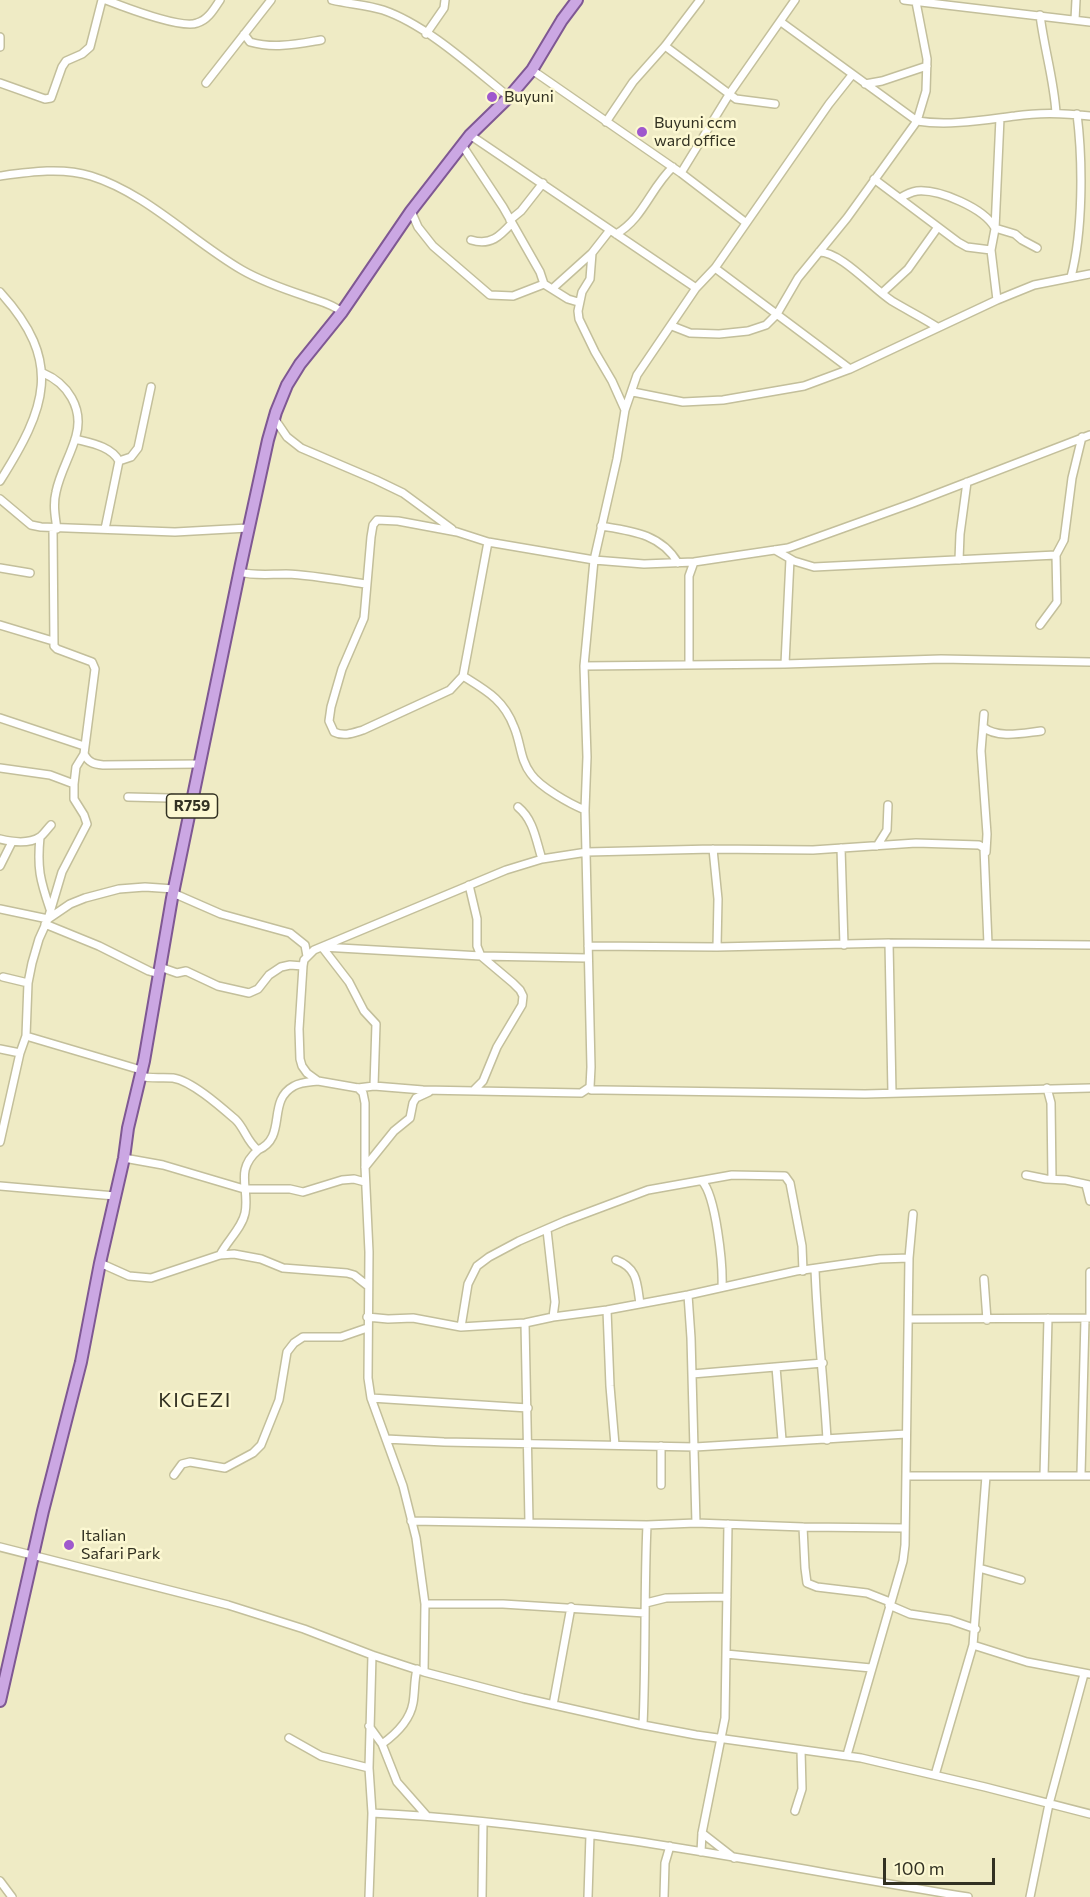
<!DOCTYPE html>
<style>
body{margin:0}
#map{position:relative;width:1090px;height:1897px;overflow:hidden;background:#efebc5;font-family:Commissioner,sans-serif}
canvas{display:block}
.scale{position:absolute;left:883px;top:1858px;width:112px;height:27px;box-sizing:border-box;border:3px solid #323122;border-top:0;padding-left:8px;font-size:18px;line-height:21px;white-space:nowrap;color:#323122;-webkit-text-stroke:4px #fcf8d2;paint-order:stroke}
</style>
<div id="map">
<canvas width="1090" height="1897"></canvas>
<div class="scale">100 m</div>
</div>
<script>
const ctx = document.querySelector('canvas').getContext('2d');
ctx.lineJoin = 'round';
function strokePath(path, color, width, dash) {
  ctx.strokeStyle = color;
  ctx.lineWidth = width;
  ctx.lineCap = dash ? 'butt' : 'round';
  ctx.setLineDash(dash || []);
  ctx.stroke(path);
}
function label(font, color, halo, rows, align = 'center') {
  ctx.font = font + ' Commissioner,sans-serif';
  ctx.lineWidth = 5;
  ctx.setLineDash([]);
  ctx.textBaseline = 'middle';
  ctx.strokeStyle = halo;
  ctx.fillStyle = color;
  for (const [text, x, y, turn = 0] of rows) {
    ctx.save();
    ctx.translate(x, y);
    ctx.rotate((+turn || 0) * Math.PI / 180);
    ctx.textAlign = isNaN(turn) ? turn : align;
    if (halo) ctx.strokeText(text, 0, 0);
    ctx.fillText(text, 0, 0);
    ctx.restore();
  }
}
const minor = new Path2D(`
 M106 0C124 7 181 29 197 23 208 20 214 9 220 0
 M332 0C349 4 367 5 383 10 427 25 473 68 509 97
 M904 0 1090 22
 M1040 15C1044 48 1054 80 1056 113
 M1075 20 1076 0
 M781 22 917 121C949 126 983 120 1015 116 1040 112 1065 113 1090 116
 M244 34 250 42C274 49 297 44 321 40
 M426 34 444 8 445 0
 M0 37V47
 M665 46 736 99 775 104
 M532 70 681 173 745 222
 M852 75 829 104 715 268 696 288 637 375 625 410 617 459 594 560 584 666 587 757 585 810 591 1067 590 1087 581 1093 423 1090 374 1086 358 1088 318 1081 307 1073 302 1066 300 1059 299 1029 303 966 304 960 314 950 506 870 542 859 587 852 713 849 813 850 916 843 979 845 984 848 988 944
 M0 83 45 99 51 98 62 67 66 61 82 54 90 47 102 0
 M206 83 271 0
 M865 84 882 81 927 66
 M606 122 633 82 665 46 700 0
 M470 135 696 288
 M462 145 503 207 540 272 544 284 568 299 578 302
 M681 173 730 93 795 0
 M0 176C29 172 62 167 91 176 146 193 192 241 242 270 261 281 284 289 305 296 318 301 331 303 342 312
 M874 179 958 242 967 247 991 250
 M900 198C905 195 911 192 917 191 939 189 984 208 995 228L1015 234 1022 240 1037 248
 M411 211 418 227 433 246 490 295 513 296 544 284
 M510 220 521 211 543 183
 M610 230 592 253 590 279 582 292 578 311 579 319 595 352 612 381 625 410
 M616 234C643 219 651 187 673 167
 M471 240C491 246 500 236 512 223
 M819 252C841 252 872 288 892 301 907 310 923 318 937 327
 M715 268 850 369
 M1071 277C1083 231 1083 162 1077 114
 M552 289 592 253
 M0 292C64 362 46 408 0 481
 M882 293 908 269 938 227
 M997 300 991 250 995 229 1000 118
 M672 326 690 333 719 334 748 331 766 325 777 314 798 278 847 218 917 121 926 91 927 59 916 2
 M43 373C67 383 84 408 76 436 71 455 60 472 56 492 53 504 55 516 57 529
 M633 392 683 402 723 400 804 386 850 369 997 300 1034 285 1090 274
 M274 418 287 437 301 448 376 480 403 493 452 529
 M75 439C90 443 111 446 119 461L105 529
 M119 461 131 457 138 448 151 387
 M0 499 31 525 41 527 175 532 248 528
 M601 526C632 531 661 534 678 563
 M488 542 463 676 450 690 363 730C353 733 344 737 334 732L329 721 331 707 342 669 364 618 371 537 373 525 377 520 398 521 457 532 488 542 594 560 644 564 694 562 788 548 913 503 1090 435
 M775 550 794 561 814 567 1056 555 1064 540 1072 478 1082 437
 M959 560 960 534 967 482
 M0 568 30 573
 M239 572C255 576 269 574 286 574 312 575 339 580 365 584
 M0 625 53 641
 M1040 625 1057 602 1056 555
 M785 664 790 559
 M689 665V576L694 562
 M584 666 785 664 941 659 1090 662
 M463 676C487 691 504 700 514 727 521 743 520 760 531 774 540 787 570 804 585 810
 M984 714 981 751 987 834 986 852
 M0 718 84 746
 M983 727C998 739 1023 733 1041 731
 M84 754C89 763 94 764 103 765L200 764
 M0 768 50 775 74 784
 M128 797 169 798 193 802
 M518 807C534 820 536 841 542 859
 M40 837C37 868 40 880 50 909
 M0 839C12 842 29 844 40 837 44 834 48 828 51 825
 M877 846 887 830 888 805
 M841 848 844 945
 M713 849 718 899 717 947
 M0 866 12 842
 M469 885 477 919V946L481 956 513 983 520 990 523 996 522 1005 497 1047 483 1081 475 1089
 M173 893 221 914 290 933 305 945 307 956
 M0 909 48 919 62 872 87 824 84 815 74 799V784L76 767 84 754 95 669 92 662 57 649 54 646 53 529
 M45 924 99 946 149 971 159 974
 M889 943 892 1093
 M588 946 717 947 889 943 1090 945
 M322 947 481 956 587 958
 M322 947 349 982 364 1011 376 1024 374 1086
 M160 967 177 973 186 971 218 986 249 993 258 989 269 975 281 967 290 965 303 966
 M3 977 28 983
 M26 1036 141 1070
 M0 1049 20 1053
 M140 1076C151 1079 161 1077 173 1078 192 1081 221 1107 236 1120 245 1129 247 1142 258 1150 288 1137 266 1101 294 1086 301 1082 310 1082 318 1081
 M590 1087 591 1090H602L865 1094 1090 1088
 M358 1088 363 1093 365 1103V1167L369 1252 368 1378 371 1398 403 1486 416 1538 425 1604 424 1672
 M1047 1088 1051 1103 1052 1179
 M0 1142 20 1053 26 1036 28 983 32 963 39 939 48 919 70 904 85 898 119 889 145 887 174 889
 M124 1158 163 1165 244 1189H290L303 1192 342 1180 354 1179 365 1182
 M365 1167 394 1131 410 1118 413 1103 416 1098 429 1092
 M1026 1175 1046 1179 1066 1180 1090 1185
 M702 1181C716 1196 723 1265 722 1287
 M1086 1185 1090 1201
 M0 1186 115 1196
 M547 1230 555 1302 553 1317
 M220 1255C227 1241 242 1228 245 1213 250 1188 234 1171 258 1150
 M616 1260C638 1268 637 1284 640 1304
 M100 1263 129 1276 151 1278 220 1255 234 1254 261 1259 283 1268 347 1273 354 1275 368 1286
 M815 1269C817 1326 824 1383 827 1440
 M984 1279 987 1320
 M688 1295 691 1338 696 1523
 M607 1310 610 1386 615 1445
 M367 1317 388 1319 413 1318 461 1327 525 1323 553 1317 607 1310 688 1295 796 1271 880 1259 909 1258
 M1090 1318V1272
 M909 1319 1090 1318
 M525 1323 529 1522
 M461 1327 468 1284 477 1266 489 1257 519 1241 565 1221 648 1190 732 1175 785 1176 790 1183 802 1246 803 1271
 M776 1367 782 1440
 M692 1374 823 1363
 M371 1398 528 1408
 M386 1439 444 1442 695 1447 906 1434
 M661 1446V1485
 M1081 1474 1085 1319
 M174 1475 182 1464 190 1462 225 1468 253 1453 261 1445 279 1400 287 1352 294 1343 303 1337H341L367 1328
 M906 1476H1090
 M1044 1476 1048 1318
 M411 1521 647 1525 696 1523 803 1527 905 1528
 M803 1527 805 1568 807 1583 817 1587 867 1593 890 1602
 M0 1547 228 1605 304 1629 372 1655 424 1672 523 1698 643 1725 696 1735 861 1758 985 1787 1090 1814
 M979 1568 1021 1580
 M646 1603 666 1598 727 1597
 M425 1604H503L645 1613
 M889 1605 910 1614 950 1620 976 1629
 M973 1645 1027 1662 1090 1674
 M726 1654 871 1668
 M553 1705 571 1607
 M643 1725C646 1659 644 1592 647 1525
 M369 1726 382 1744 397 1782 427 1816
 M289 1738 321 1756 369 1768
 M382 1744C396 1734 410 1720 413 1703 415 1692 414 1681 417 1669
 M847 1755 903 1561 905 1545 909 1258 913 1214
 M935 1775 973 1645 986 1476
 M795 1811 802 1789 801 1750
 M372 1813C573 1823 770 1865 968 1897
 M702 1833 734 1858
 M701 1852 702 1833 725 1718 728 1524
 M0 1881 12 1897
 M369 1897 372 1813 369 1768 372 1655
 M482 1897 483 1823
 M588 1897 590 1835
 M664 1897 665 1863 670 1846
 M1030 1897 1049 1804 1084 1674`);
const primary = new Path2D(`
 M0 1701 43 1511 81 1362 100 1263 124 1158 128 1128 144 1061 172 898 241 564 268 440 276 412 287 385 300 364 342 312 411 211 470 135 509 97 532 70 562 20 577 0`);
strokePath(minor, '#c3bf9b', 10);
strokePath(primary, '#7f5893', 14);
strokePath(minor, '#fff', 7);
strokePath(primary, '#cba7e3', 10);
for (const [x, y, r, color] of [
 [492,97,6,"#9f58cd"],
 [642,132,6,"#9f58cd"],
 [69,1545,6,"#9f58cd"]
]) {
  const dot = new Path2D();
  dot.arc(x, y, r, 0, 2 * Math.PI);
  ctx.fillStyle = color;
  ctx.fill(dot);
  strokePath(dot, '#fcf8d2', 2);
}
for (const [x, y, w] of [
 [192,806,51]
]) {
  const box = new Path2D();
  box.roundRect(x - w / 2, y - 12, w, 24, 4.5);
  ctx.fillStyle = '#fcf8d2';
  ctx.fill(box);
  strokePath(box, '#323122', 1.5);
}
label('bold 15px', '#323122', null, [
 ["R759",192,806]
]);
label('16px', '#323122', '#fcf8d2', [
 ["Buyuni",504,97],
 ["Buyuni ccm",654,123],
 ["ward office",654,141],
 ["Italian",81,1536],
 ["Safari Park",81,1554]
], 'left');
ctx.letterSpacing = '1.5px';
label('20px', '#323122', '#fcf8d2', [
 ["KIGEZI",195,1400]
]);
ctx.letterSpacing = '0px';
</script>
